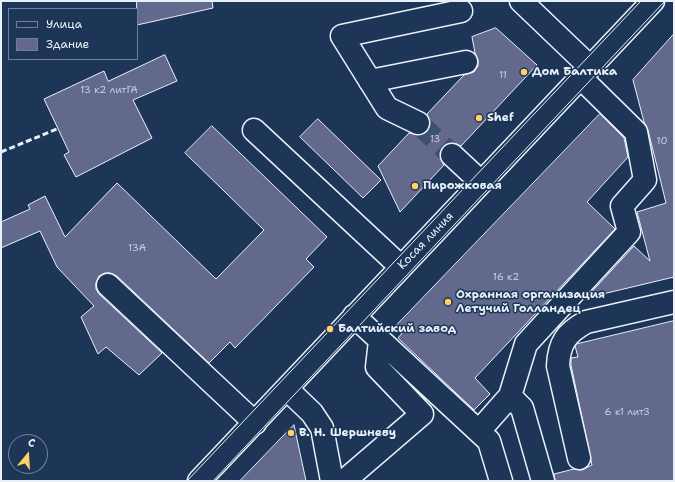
<!DOCTYPE html>
<meta charset="utf-8">
<style>
body{margin:0}
#map{position:relative;width:675px;height:482px;overflow:hidden;background:#1d3557;font-family:"Shantell Sans",sans-serif}
canvas{display:block}
.frame{position:absolute;inset:0;border:2px solid #e8f1f8;pointer-events:none}
.legend{position:absolute;left:8px;top:8px;width:130px;height:52px;box-sizing:border-box;background:#1d3557;border:1px solid #6e8097;margin:0;padding:5px 7px;list-style:none;font-size:12px;color:#e8f1f8}
.legend li{display:flex;align-items:center;gap:8px;height:20px}
.legend b{width:20px;border:1px solid #6e8097}
.north{position:absolute;left:8px;top:434px;width:40px;height:40px;box-sizing:border-box;background:#1d3557;border:1px solid #6e8097;border-radius:50%;rotate:18deg;font-size:11px;font-weight:700;line-height:16px;text-align:center;color:#e8f1f8}
.north::after{content:'';display:block;margin:auto;width:14px;height:18px;background:#ffd166;clip-path:polygon(50% 0,100% 100%,50% 72%,0 100%)}
</style>
<div id="map">
<canvas width="675" height="482"></canvas>
<div class="frame"></div>
<ul class="legend">
<li><b style="height:5px;background:#1d3557"></b>Улица</li>
<li><b style="height:11px;background:#63688d"></b>Здание</li>
</ul>
<div class="north">С</div>
</div>
<script>
const ctx = document.querySelector('canvas').getContext('2d');
ctx.lineJoin = 'round';
function fill(path, color) {
  ctx.fillStyle = color;
  ctx.fill(path, 'evenodd');
}
function strokePath(path, color, width, dash) {
  ctx.strokeStyle = color;
  ctx.lineWidth = width;
  ctx.lineCap = dash ? 'butt' : 'round';
  ctx.setLineDash(dash || []);
  ctx.stroke(path);
}
function label(font, color, halo, rows, align = 'center') {
  ctx.font = font + ' "Shantell Sans",sans-serif';
  ctx.lineWidth = 3;
  ctx.setLineDash([]);
  ctx.textBaseline = 'middle';
  ctx.strokeStyle = halo;
  ctx.fillStyle = color;
  for (const [text, x, y, turn = 0] of rows) {
    ctx.save();
    ctx.translate(x, y);
    ctx.rotate((+turn || 0) * Math.PI / 180);
    ctx.textAlign = isNaN(turn) ? turn : align;
    if (halo) ctx.strokeText(text, 0, 0);
    ctx.fillText(text, 0, 0);
    ctx.restore();
  }
}
const building = new Path2D(`
 M137 1H212L213 8 137 25Z
 M496 28 537 65 461 146 454 143H449L443 146 440 152V158L444 165 400 212 378 166 409 133 419 135 425 134 429 129 430 122 427 114 464 75 474 72 478 66V60L475 53 472 37Z
 M674 34V277L586 298 634 246 650 261 637 212 666 203 648 130 644 122 633 80Z
 M165 55 177 81 133 100 152 138 76 177 64 155 69 152 44 99 104 71 108 81Z
 M600 114 624 138 628 157 587 202 615 229 475 378 490 394 474 410 398 338 403 332 396 326Z
 M318 119 381 180 363 198 300 137Z
 M212 126 327 237 306 259 314 267 235 348 230 342 209 363 117 276 110 273H105L99 276 96 283V289L99 294 162 353 139 375 106 347 98 354 81 317 94 306 57 267 40 231 1 248V222L30 209 28 205 45 196 65 237 117 183 216 279 264 230 185 153Z
 M674 321V481H555L554 474 574 469 582 470 592 465 571 365V358L578 357 575 346 577 344Z
 M294 425 306 481H240Z`);
fill(building, '#63688d');
strokePath(building, '#e8f1f8', 1);
strokePath(new Path2D(`
 M418 123 452 155`), '#3b516f', 22, [22, 11]);
const minor = new Path2D(`
 M521 1 590 67
 M370 81 466 62
 M418 123 387 108 342 36 461 11
 M254 130 401 267
 M452 155 481 182
 M108 285 255 423
 M354 316 489 441 501 481
 M287 389 312 413 322 428 332 481
 M510 396 522 408 543 481
 M479 431 510 396 526 344 629 232 622 206 645 180 636 132 580 77
 M579 458 558 366C559 343 566 333 586 322L674 302
 M199 481 653 1
 M344 481 422 414 377 367 380 341`);
strokePath(minor, '#e8f1f8', 25);
strokePath(minor, '#1d3557', 22);
strokePath(new Path2D(`
 M187 481 641 1
 M213 481 665 1`), '#e8f1f8', 1);
strokePath(new Path2D(`
 M1 152 57 129`), '#e8f1f8', 3, [6, 3]);
for (const [x, y, r, color] of [
 [524,72,4,"#ffd166"],
 [479,118,4,"#ffd166"],
 [415,186,4,"#ffd166"],
 [448,302,4,"#ffd166"],
 [330,329,4,"#ffd166"],
 [291,433,4,"#ffd166"]
]) {
  const dot = new Path2D();
  dot.arc(x, y, r, 0, 2 * Math.PI);
  ctx.fillStyle = color;
  ctx.fill(dot);
  strokePath(dot, '#1d3557', 1.5);
}
label('10px', '#c7cfdd', null, [
 ["11",503,75],
 ["13 к2 литГА",109,90],
 ["13",435,139],
 ["10",662,141],
 ["13А",137,248],
 ["16 к2",506,277],
 ["6 к1 литЗ",627,412]
]);
label('bold 12px', '#e8f1f8', '#1d3557', [
 ["Дом Балтика",532,72],
 ["Shef",487,118],
 ["Пирожковая",423,186],
 ["Охранная организация",456,295],
 ["Летучий Голландец",456,309],
 ["Балтийский завод",338,329],
 ["В. Н. Шершневу",299,433]
], 'left');
label('12px', '#e8f1f8', '#1d3557', [
 ["Косая линия",426,241,-46]
]);
</script>
